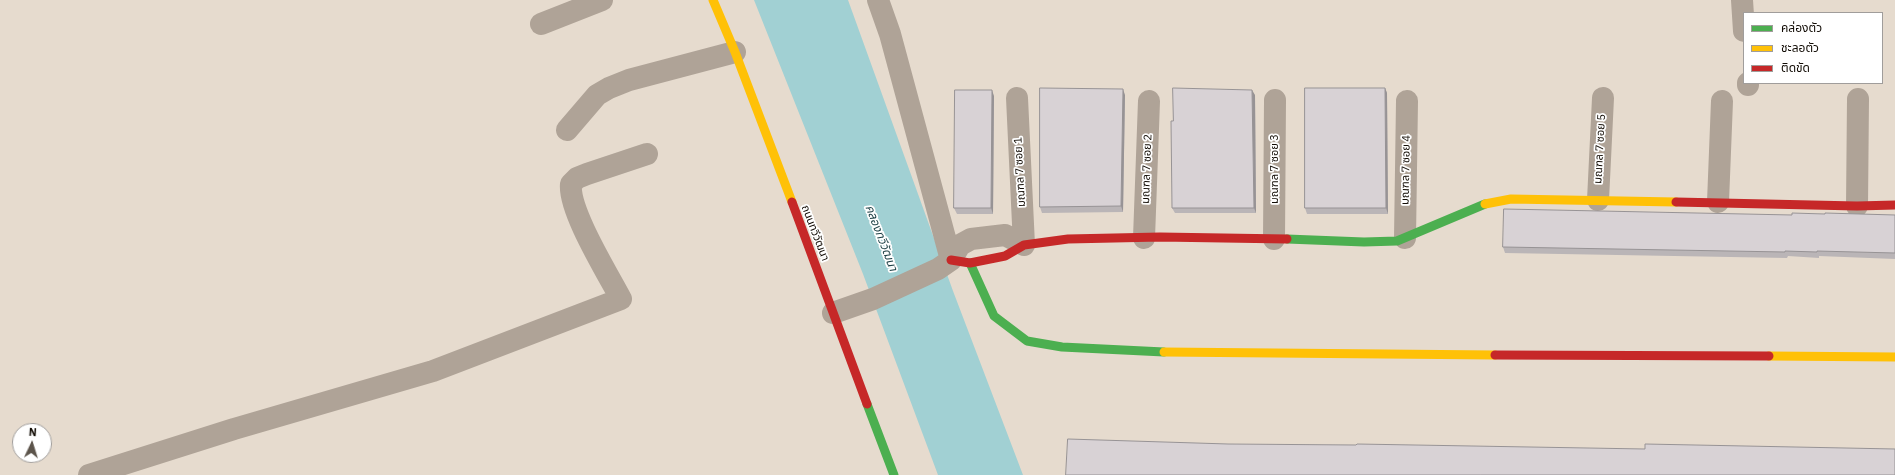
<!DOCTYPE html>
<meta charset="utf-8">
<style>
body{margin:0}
#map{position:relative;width:1895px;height:475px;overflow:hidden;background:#e6dbce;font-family:"IBM Plex Sans","Noto Sans Thai",sans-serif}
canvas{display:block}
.legend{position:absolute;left:1743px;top:12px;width:140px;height:72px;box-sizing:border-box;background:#fff;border:1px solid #a09d9b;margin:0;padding:5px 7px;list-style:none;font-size:12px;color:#110b04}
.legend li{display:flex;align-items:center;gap:8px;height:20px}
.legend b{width:20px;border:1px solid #a09d9b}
.north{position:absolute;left:12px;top:423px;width:40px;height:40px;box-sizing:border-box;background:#fff;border:1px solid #a09d9b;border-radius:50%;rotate:4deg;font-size:11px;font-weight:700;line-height:16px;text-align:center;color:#110b04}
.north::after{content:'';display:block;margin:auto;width:14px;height:18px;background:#5c544b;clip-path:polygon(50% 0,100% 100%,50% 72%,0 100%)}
</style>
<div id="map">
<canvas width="1895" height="475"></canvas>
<ul class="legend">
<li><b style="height:5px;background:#4caf50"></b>คล่องตัว</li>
<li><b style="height:5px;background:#ffc107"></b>ชะลอตัว</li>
<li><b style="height:5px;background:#c62828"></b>ติดขัด</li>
</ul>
<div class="north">N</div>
</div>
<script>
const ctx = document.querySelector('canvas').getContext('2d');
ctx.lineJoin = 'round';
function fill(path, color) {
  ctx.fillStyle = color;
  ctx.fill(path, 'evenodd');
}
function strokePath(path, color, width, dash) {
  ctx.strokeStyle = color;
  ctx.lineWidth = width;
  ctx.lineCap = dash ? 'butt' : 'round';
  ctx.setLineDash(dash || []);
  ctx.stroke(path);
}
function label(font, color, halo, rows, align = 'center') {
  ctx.font = font + ' "IBM Plex Sans","Noto Sans Thai",sans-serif';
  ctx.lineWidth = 3.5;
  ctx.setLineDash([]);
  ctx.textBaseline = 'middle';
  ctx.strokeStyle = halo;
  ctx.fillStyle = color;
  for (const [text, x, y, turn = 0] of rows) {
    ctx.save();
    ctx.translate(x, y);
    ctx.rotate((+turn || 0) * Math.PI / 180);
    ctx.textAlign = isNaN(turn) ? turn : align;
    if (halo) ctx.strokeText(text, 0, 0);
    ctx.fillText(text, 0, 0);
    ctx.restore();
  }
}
fill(new Path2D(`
 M754 0H848L953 291 1023 475H938L863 274Z`), '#a1d0d3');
strokePath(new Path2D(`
 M878 0 890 34 951 260
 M1742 0 1744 31
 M541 24 602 0
 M1748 83V85
 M1017 98 1024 245
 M567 130 597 95 609 88 629 80 735 52
 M1598 200 1603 98
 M1718 202 1722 101
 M1857 206 1858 99
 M1144 238 1149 101
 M1405 238 1407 101
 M1274 239 1275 100
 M833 313 873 299 938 269 951 260 960 245 971 239 1005 235 1024 245
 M89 475 234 429 433 371 621 299C608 274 568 210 571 184L577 178 587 174 647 154`), '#afa397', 22);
strokePath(new Path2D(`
 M1287 239 1364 242 1397 241 1485 204
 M970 263 994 316 1027 341 1062 347 1164 352
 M867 404 894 475`), '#4caf50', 9);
strokePath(new Path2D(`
 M713 0 735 52 792 202
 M1485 204 1511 199 1676 202
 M1164 352 1495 355
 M1769 356 1895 357`), '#ffc107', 9);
strokePath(new Path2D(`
 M792 202 867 404
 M1676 202 1857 206 1895 205
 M951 260 970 263 1005 256 1024 245 1068 239 1160 237 1287 239
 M1495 355 1769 356`), '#c62828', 9);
fill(new Path2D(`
 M1385 88 1387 93 1388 214H1307L1305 208Z
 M1125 95 1123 212 1042 213 1040 207Z
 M1255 95 1256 213H1175L1172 208 1173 121Z
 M994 96 993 214H957L954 208Z
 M1825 214 1895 215V259L1819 256V258L1788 256 1787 258 1505 253 1503 247 1792 215Z`), '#bab5b7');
fill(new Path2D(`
 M1385 88 1387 93 1388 214 1386 208Z
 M1123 89 1125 95 1123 212 1121 206Z
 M992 90 994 96 993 214 991 208Z
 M1252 90 1255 95 1256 213 1254 208Z`), '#979395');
const building = new Path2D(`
 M1040 88 1123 89 1121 206 1040 207Z
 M1173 88 1252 90 1254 208H1172L1171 121H1173Z
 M1305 88H1385L1386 208H1305Z
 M955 90H992L991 208H954Z
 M1504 209 1792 215V213L1825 214V213L1895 215V253L1817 251V252L1785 251V252L1503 247Z
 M1068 439 1228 444 1356 445 1357 444 1645 449V444L1895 449V475H1066Z`);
fill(building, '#d8d2d5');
strokePath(building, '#979395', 1);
label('11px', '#110b04', '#fff', [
 ["มณฑล 7 ซอย 5",1600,149,-87],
 ["มณฑล 7 ซอย 2",1147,169,-88],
 ["มณฑล 7 ซอย 3",1275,169,-90],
 ["มณฑล 7 ซอย 4",1406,170,-89],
 ["มณฑล 7 ซอย 1",1020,172,-93],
 ["ถนนทวีวัฒนา",815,233,69]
]);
label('italic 12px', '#1d4045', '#fff', [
 ["คลองทวีวัฒนา",881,238,69]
]);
</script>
